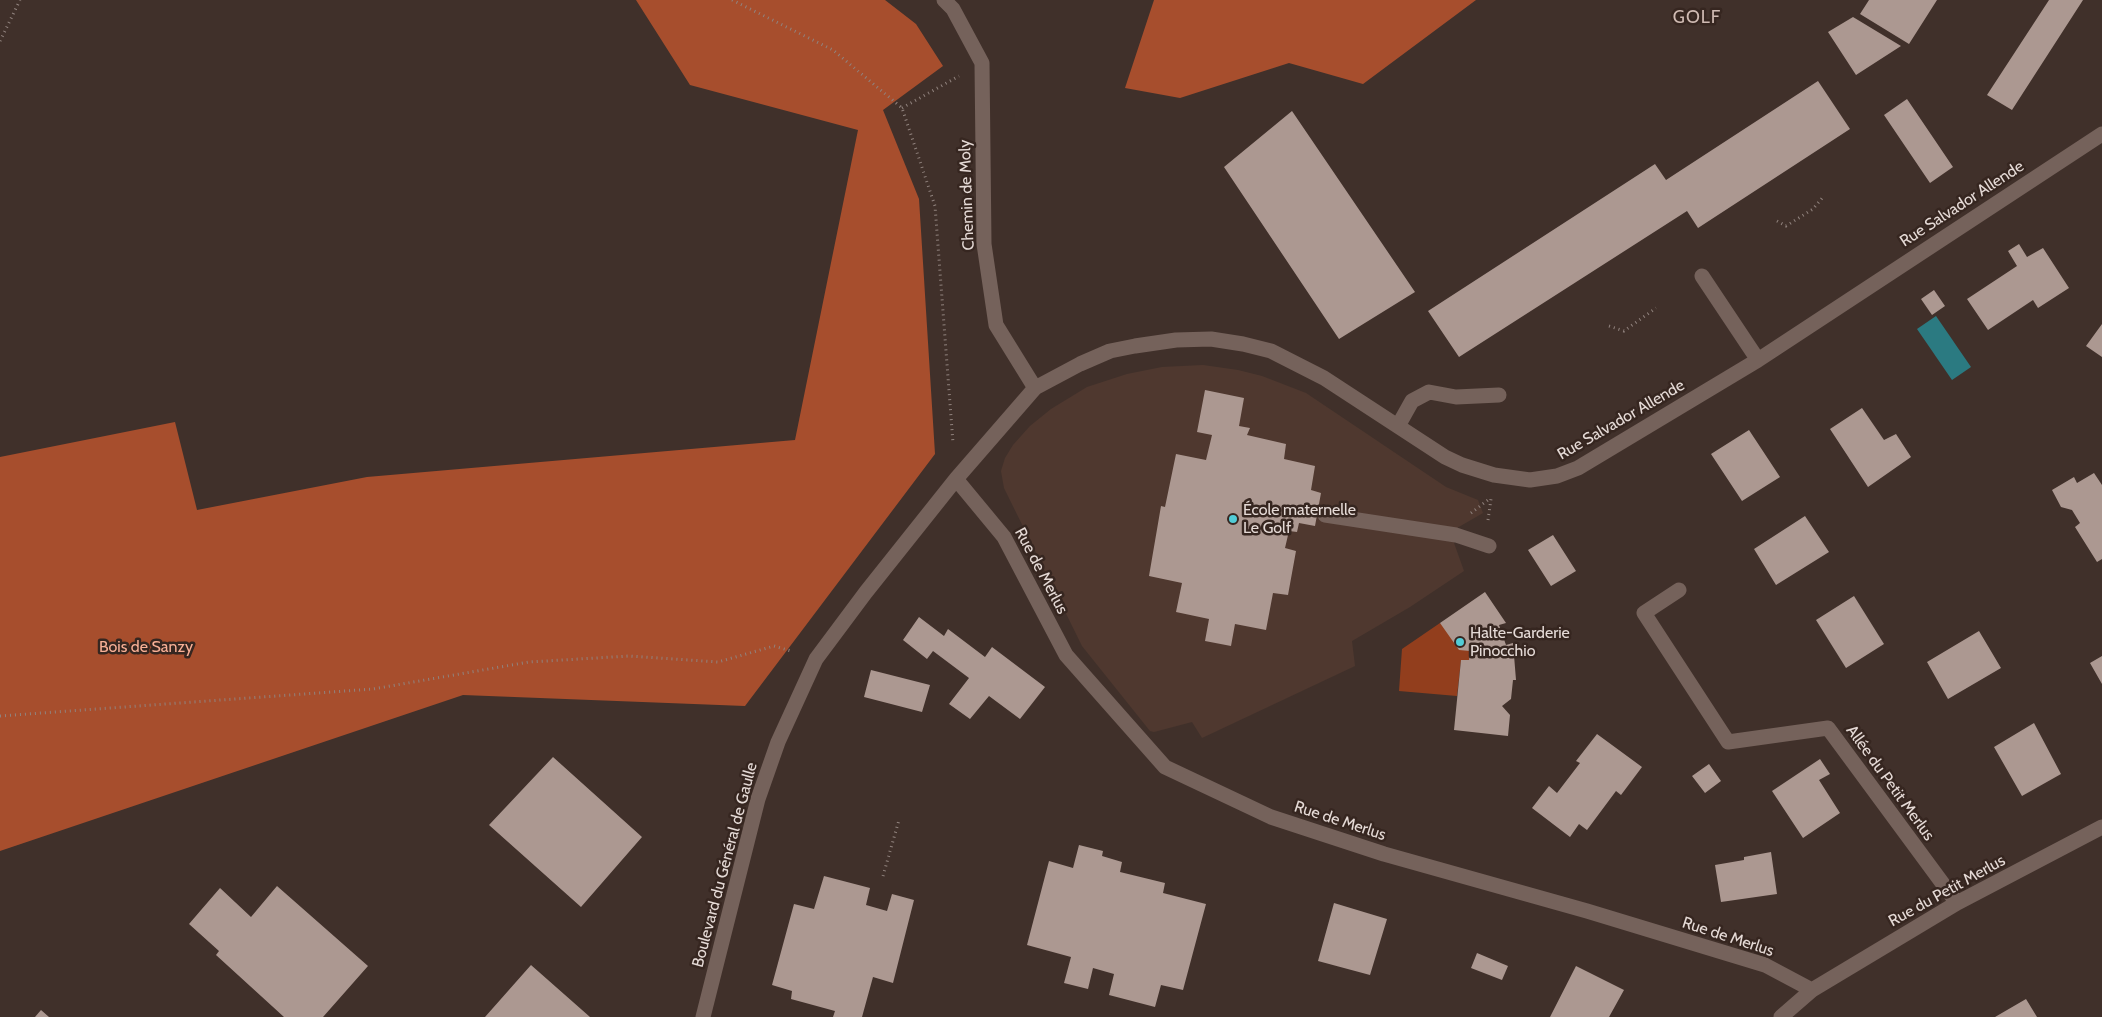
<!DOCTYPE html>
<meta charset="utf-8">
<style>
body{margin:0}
canvas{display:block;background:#40302a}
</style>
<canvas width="2102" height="1017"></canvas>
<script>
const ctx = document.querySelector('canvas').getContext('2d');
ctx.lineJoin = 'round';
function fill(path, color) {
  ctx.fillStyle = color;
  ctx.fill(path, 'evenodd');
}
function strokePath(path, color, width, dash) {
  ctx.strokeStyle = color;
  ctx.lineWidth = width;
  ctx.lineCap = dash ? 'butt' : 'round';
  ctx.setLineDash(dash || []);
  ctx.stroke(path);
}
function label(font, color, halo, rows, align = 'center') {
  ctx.font = font + ' Cabin,sans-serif';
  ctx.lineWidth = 5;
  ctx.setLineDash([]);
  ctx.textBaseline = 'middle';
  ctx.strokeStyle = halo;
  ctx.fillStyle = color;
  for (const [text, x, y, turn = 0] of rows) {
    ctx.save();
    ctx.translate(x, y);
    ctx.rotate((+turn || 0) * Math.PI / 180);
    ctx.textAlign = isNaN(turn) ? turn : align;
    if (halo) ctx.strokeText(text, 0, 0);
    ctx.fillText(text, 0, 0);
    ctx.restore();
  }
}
fill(new Path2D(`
 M1203 365 1238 370 1262 376 1306 393 1446 487 1478 500 1483 513 1457 528 1454 543 1464 571 1410 607 1352 641 1355 666 1202 738 1192 722 1154 732 1150 731 1082 646 1004 488 1001 471 1005 458 1013 445 1030 426 1051 409 1087 387 1127 374 1162 367Z`), '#4f382f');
fill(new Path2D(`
 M1440 623 1470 651 1469 660H1461L1457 696 1399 691 1402 649Z`), '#923e1d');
fill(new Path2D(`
 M636 0H885L916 24 943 66 883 110 919 199 935 454 745 706 463 695 0 851V457L175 422 197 510 367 477 795 440 858 130 690 85Z
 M1154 0H1476L1363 84 1289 63 1180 98 1125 88Z`), '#a74e2d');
fill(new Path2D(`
 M1936 316 1971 367 1952 380 1917 329Z`), '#2b7a81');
fill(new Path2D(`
 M1869 0H1937L1909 44 1860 14Z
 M2049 0H2083L2012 110 1987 95Z
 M1853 17 1901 46 1856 75 1828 32Z
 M1818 81 1850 129 1698 228 1687 211 1459 357 1428 311 1655 164 1666 180Z
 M1907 99 1953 167 1930 183 1884 115Z
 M1292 111 1415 292 1339 339 1224 167Z
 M2019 244 2027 257 2043 248 2069 288 2038 308 2033 300 1988 330 1967 299 2017 266 2008 251Z
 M1934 290 1945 306 1932 315 1921 299Z
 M2102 324V357L2086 346Z
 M1205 390 1244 398 1239 426 1250 428 1247 435 1286 444 1284 459 1315 466 1311 490 1321 493 1315 526 1299 523 1297 532 1289 531 1285 548 1296 551 1288 595 1273 593 1266 630 1235 624 1231 646 1205 641 1209 619 1176 612 1182 583 1149 576 1161 506 1165 507 1176 454 1206 460 1212 435 1197 432Z
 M1862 408 1884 440 1896 434 1911 457 1868 487 1830 429Z
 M1749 430 1780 477 1742 501 1711 454Z
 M2094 473 2102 485V559L2097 562 2075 527 2080 523 2072 510 2061 507 2052 490 2074 477 2077 483Z
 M1805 516 1829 552 1776 585 1754 549Z
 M1553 535 1576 571 1551 586 1528 550Z
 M1485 592 1506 623 1499 625 1506 645 1513 643 1516 680H1513L1511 699 1502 706 1510 715 1508 736 1454 730 1461 660H1469L1470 651 1459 650 1440 623Z
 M1854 596 1884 644 1846 668 1816 620Z
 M919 617 944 636 948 629 985 657 992 647 1045 687 1020 719 989 696 970 719 949 704 969 678 933 651 927 659 903 640Z
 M1979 631 2001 668 1948 699 1927 662Z
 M2102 656V684L2090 663Z
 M871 670 930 685 922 712 864 697Z
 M2034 723 2061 774 2022 796 1994 747Z
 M1597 734 1642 767 1621 795 1616 791 1587 830 1579 824 1570 837 1532 808 1549 786 1557 793 1580 763 1576 761Z
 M553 757 642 837 581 907 489 825Z
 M1820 759 1830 774 1819 780 1840 813 1803 838 1772 791Z
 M1709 764 1721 781 1705 793 1692 776Z
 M1079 845 1103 851 1102 856 1122 862 1120 872 1165 883 1163 893 1206 904 1183 990 1161 985 1155 1007 1109 995 1114 974 1093 968 1088 989 1064 983 1071 957 1027 945 1049 861 1073 868Z
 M1771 852 1777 894 1721 902 1715 865 1744 860V857Z
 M824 876 870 888 866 905 887 911 892 894 914 900 893 983 873 977 862 1017H833L835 1011 791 999 792 991 772 985 794 904 814 909Z
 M277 886 368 966 323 1017H284L216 955 219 951 189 924 220 888 251 917Z
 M1334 903 1387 919 1370 975 1318 961Z
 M1477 953 1508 966 1502 980 1471 968Z
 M531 965 590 1017H485Z
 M1576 966 1624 990 1609 1017H1550Z
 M2026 999 2037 1017H1995Z
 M41 1010 49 1017H35Z`), '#ac9891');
strokePath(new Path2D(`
 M732 0 833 50 902 108 935 206 953 443
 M0 41 20 0
 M902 108 959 76
 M1777 221 1786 226 1813 209 1823 197
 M1609 326 1624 331 1656 308
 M1471 513 1488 500
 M1488 520 1491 499
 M0 716 373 689 529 662 629 656 718 662 774 646 791 651
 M883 876 899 820`), '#91837e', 3, [1, 4]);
strokePath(new Path2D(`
 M944 0 953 9 982 63 984 244 996 325 1035 388
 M1702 276 1758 360
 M1398 426 1412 401 1429 392 1456 397 1499 395
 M956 479 1004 537 1066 655 1165 767 1271 817 1384 854 1587 911 1765 965 1812 990 1781 1017
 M1325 515 1456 535 1489 546
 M1679 590 1644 613 1728 742 1828 728 1957 903
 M1812 990 1957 903 2102 827
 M703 1017 758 799 778 742 816 659 866 592 956 479 1035 388 1080 364 1110 351 1135 346 1176 340 1211 339 1243 344 1271 351 1324 378 1445 457 1462 465 1494 475 1530 480 1557 476 1578 468 1758 360 2102 134`), '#75625b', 15);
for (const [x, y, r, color] of [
 [1233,519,5,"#52ccd6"],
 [1460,642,5,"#52ccd6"]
]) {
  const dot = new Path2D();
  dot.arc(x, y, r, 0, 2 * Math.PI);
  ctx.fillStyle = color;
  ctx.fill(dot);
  strokePath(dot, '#362620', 2);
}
label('16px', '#e5dad6', '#362620', [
 ["Chemin de Moly",967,195,-92],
 ["Rue Salvador Allende",1962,204,-33],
 ["Rue Salvador Allende",1621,420,-30],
 ["Rue de Merlus",1041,571,62],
 ["Allée du Petit Merlus",1890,783,54],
 ["Rue de Merlus",1340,821,18],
 ["Boulevard du Général de Gaulle",725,865,-75],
 ["Rue du Petit Merlus",1947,891,-29],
 ["Rue de Merlus",1728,937,18]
]);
label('16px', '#e5dad6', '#362620', [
 ["École maternelle",1243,510],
 ["Le Golf",1243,528],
 ["Halte-Garderie",1470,633],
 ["Pinocchio",1470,651]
], 'left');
label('16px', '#f9b096', '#362620', [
 ["Bois de Sanzy",146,647]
]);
ctx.letterSpacing = '1px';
label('18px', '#cfbab2', '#362620', [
 ["GOLF",1697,18]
]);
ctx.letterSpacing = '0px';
</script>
